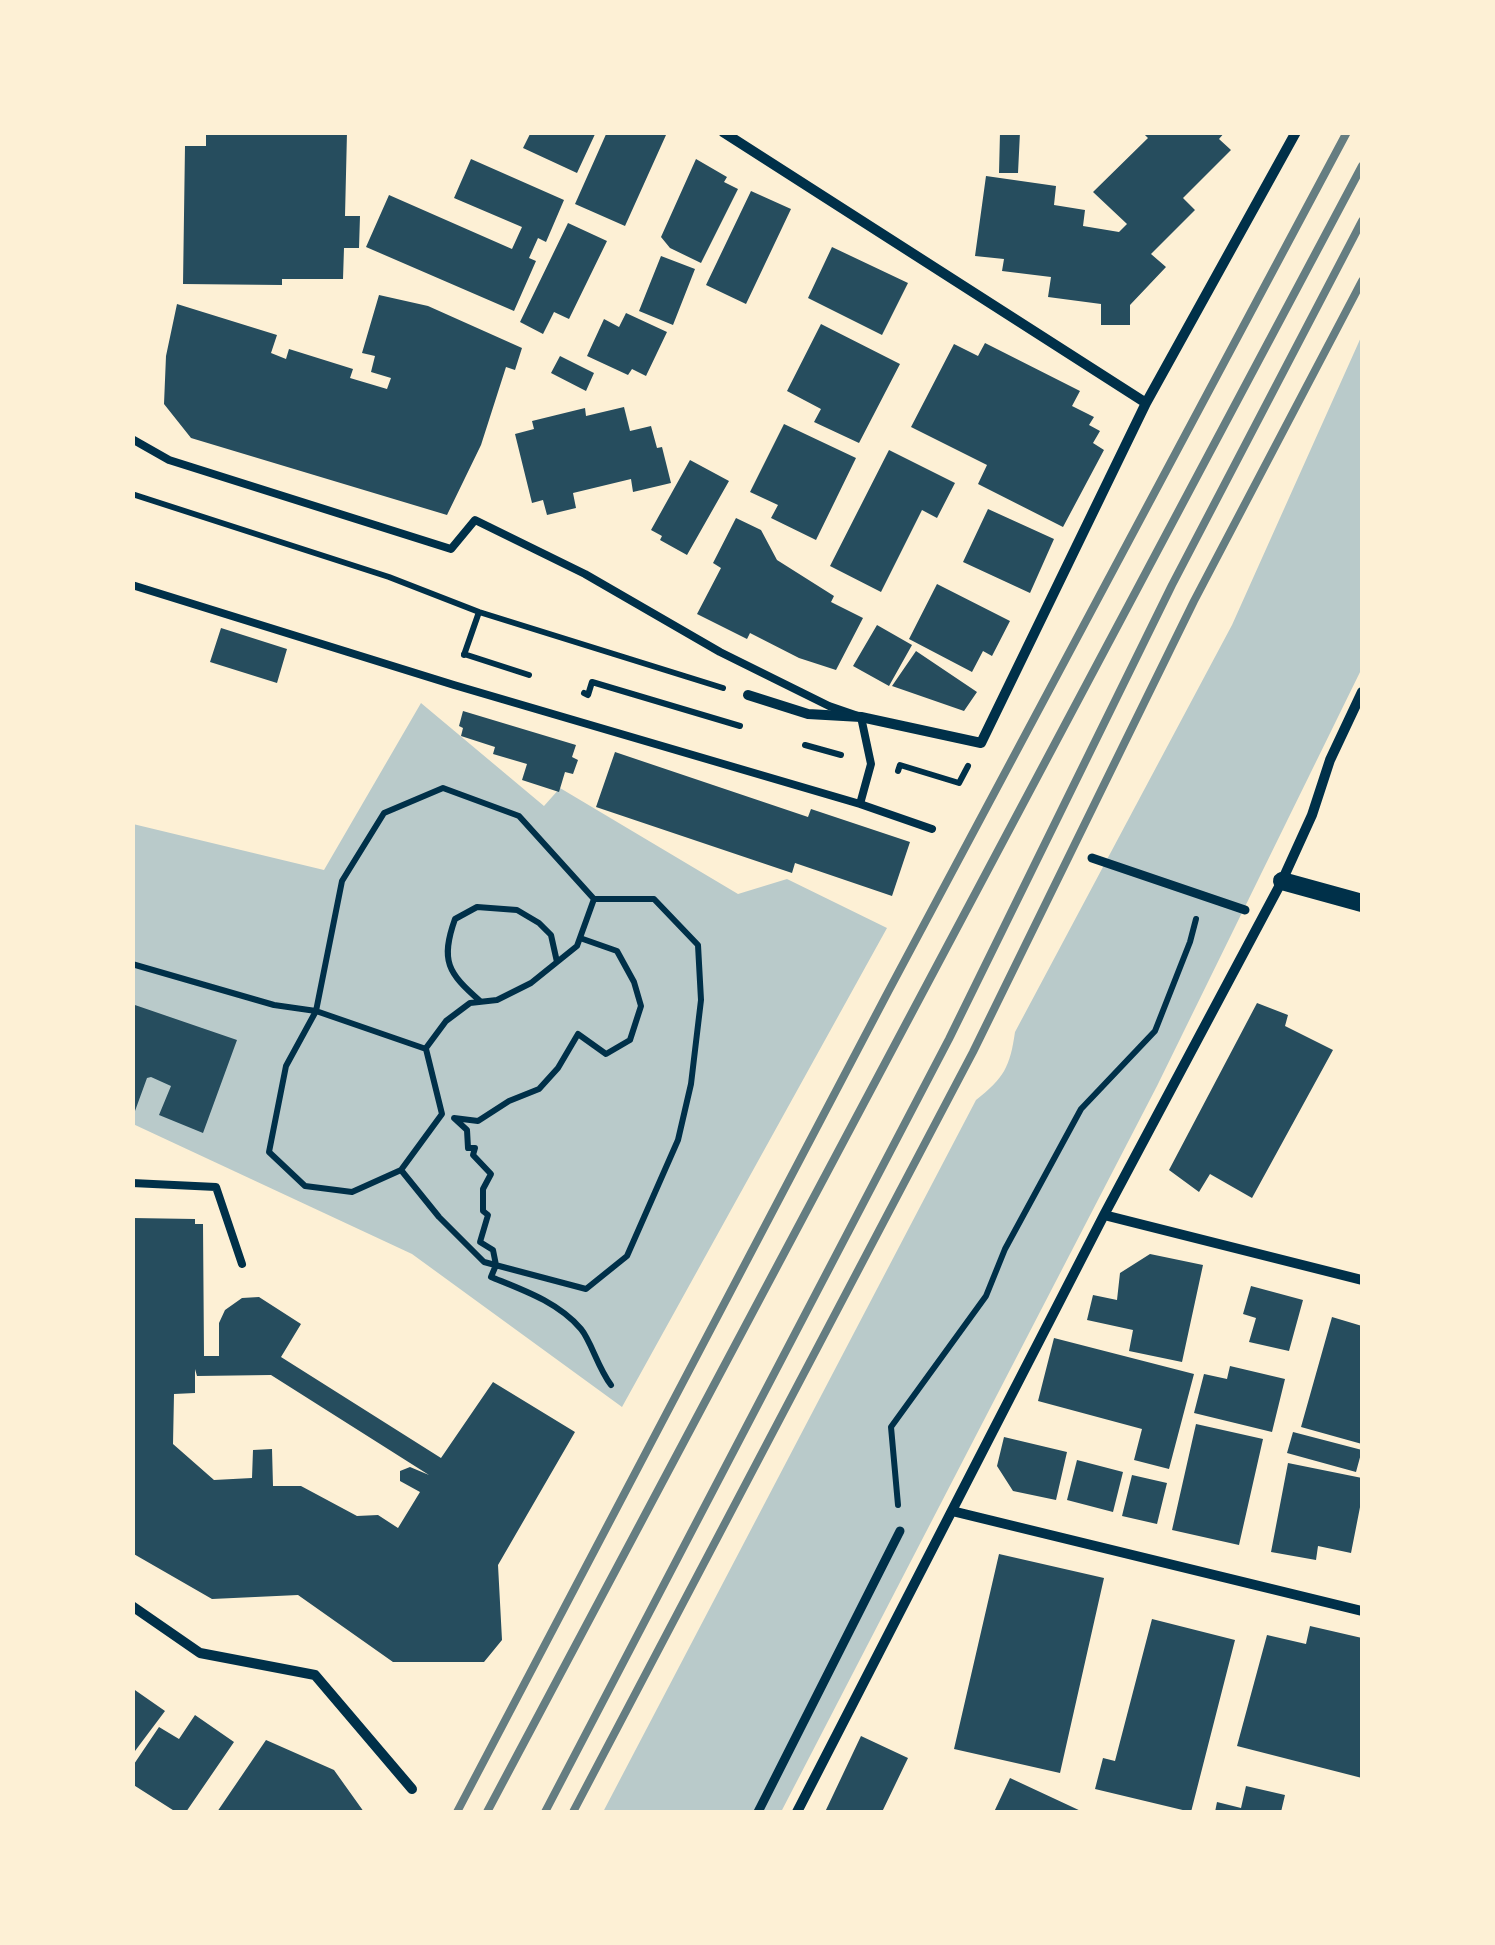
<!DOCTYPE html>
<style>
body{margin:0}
#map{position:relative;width:1495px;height:1945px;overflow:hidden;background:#fdf0d5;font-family:"Times New Roman",serif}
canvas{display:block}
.frame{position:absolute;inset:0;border:135px solid #fdf0d5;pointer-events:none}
</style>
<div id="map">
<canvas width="1495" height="1945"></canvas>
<div class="frame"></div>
</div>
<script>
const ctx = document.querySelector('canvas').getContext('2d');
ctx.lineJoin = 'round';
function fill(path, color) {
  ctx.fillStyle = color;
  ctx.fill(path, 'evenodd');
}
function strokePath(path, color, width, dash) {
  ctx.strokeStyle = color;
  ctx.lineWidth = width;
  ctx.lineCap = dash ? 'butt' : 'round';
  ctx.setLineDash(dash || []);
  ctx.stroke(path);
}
fill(new Path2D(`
 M1362 335V668L1157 1086 781 1812H603L976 1100C1004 1078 1010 1067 1015 1032L1232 625Z
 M421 703 544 806 560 788 738 894 787 879 887 928 622 1407 412 1254 133 1124V824L324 870Z`), '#b9caca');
fill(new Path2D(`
 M206 132H347L345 216H360L359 248H344L343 279H282V285L183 284 185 146H206Z
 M531 132H596L577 173 523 148Z
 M607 132 666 135 625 226 575 204Z
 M1000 132H1020L1018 173H999Z
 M1142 132H1225L1219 139 1231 150 1183 198 1195 210 1151 254 1166 267 1130 305V325H1101V304L1048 297 1051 277 1002 271 1004 259 975 256 986 176 1056 186 1054 205 1085 210 1083 226 1119 232 1127 224 1093 192 1148 138Z
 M471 159 564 200 546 242 538 238 529 258 536 261 514 311 366 247 389 195 512 249 522 227 454 198Z
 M696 159 727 177 724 182 738 189 701 263 670 248 661 237Z
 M751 191 791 209 746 304 706 285Z
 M568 223 607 241 569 319 554 312 543 334 520 322Z
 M832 247 908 283 882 335 808 298Z
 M661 256 695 269 673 325 639 311Z
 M379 295 428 306 522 348 515 370 506 367 481 445 447 515 191 438 164 404 166 356 177 304 277 335 271 353 286 359 289 349 353 369 350 378 387 389 391 378 371 372 375 356 362 353Z
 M626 313 667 332 646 376 632 369 628 375 587 356 604 319 619 327Z
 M821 324 900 364 859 443 814 422 821 409 787 391Z
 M985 343 1080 391 1072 406 1094 417 1089 425 1100 431 1093 443 1104 450 1063 527 978 484 987 465 911 427 954 344 978 356Z
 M560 356 594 373 586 391 551 373Z
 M624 407 630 431 651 426 657 448 662 447 671 483 633 492 631 479 573 493 576 508 547 515 543 500 532 503 515 434 534 429 532 421 585 408 586 416Z
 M784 424 856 458 816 540 771 518 778 505 750 492Z
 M889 450 955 483 937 518 922 510 881 592 830 566Z
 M690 460 729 481 687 555 660 540 662 536 651 530Z
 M988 509 1054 539 1030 593 963 562Z
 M736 518 761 530 777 560 834 596 831 602 863 618 836 670 799 658 750 633 747 639 697 614 721 568 713 563Z
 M937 584 1010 621 992 656 983 651 972 672 909 639Z
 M877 625 912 645 889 686 853 666Z
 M221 628 287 649 277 683 210 662Z
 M916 651 977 692 964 711 892 686Z
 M463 711 576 745 572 757 578 760 573 774 565 772 559 792 522 780 527 764 493 754 495 747 461 736 463 728 459 726Z
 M615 752 808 817 811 809 910 842 892 896 795 863 792 873 596 807Z
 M1257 1003 1288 1015 1285 1026 1333 1050 1252 1198 1210 1174 1199 1192 1169 1170Z
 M132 1004 237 1040 203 1133 159 1115 171 1086 151 1077 147 1078 135 1111 132 1110Z
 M132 1218 195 1219V1224H203L204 1356H219V1323L225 1310 242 1298 259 1297 301 1324 281 1357 441 1458 493 1382 575 1432 498 1565 502 1640 484 1662H393L298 1595 212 1599 132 1553ZM195 1369 197 1376 271 1375 429 1475 410 1467 400 1471V1481L420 1492 398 1528 378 1515 357 1516 301 1486H273L272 1449 253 1450 252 1478 214 1480 173 1444 174 1394 195 1393Z
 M1150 1254 1203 1265 1182 1362 1129 1351 1133 1330 1087 1320 1093 1295 1117 1300 1120 1273Z
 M1251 1286 1303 1300 1289 1351 1249 1342 1256 1318 1243 1314Z
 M1332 1317 1362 1326V1444L1301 1427Z
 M1054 1338 1194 1374 1169 1469 1134 1460 1142 1429 1038 1401Z
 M1230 1366 1285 1379 1272 1432 1194 1413 1204 1374 1227 1379Z
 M1196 1424 1263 1439 1239 1545 1172 1530Z
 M1293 1432 1362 1450 1356 1472 1287 1453Z
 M1004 1437 1067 1452 1056 1500 1013 1491 997 1466Z
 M1077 1460 1123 1472 1113 1512 1067 1500Z
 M1288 1463 1362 1478V1497L1351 1553 1318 1546 1316 1560 1271 1552Z
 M1132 1475 1167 1483 1157 1524 1122 1516Z
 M999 1554 1104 1578 1060 1773 954 1749Z
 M1152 1619 1235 1640 1191 1812 1095 1789 1103 1758 1115 1761Z
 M1310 1626 1362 1638V1778L1237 1746 1267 1635 1306 1644Z
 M132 1688 165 1711 132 1755Z
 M195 1715 234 1742 186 1812H176L132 1784V1767L159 1727 179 1739Z
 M861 1736 908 1758 882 1812H825Z
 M266 1740 334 1770 364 1812H217Z
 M1010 1778 1083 1812H994Z
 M1246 1786 1285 1795 1281 1812H1215L1217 1802 1241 1808Z`), '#264d5e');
strokePath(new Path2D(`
 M132 494 389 577 479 612 723 688
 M464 654 529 675
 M464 655 479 612
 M584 693 588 695 592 682 740 726
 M805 745 841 755
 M898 771 900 765 959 783 968 766
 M580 938 617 951 634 982 641 1006 630 1040 606 1054 578 1034 558 1068 539 1089 509 1101 478 1121 454 1118 467 1130 468 1148H475L473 1155 491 1174 483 1189V1211L488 1215 480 1242 493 1250 496 1265 491 1277C523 1290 558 1302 581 1329 591 1341 598 1368 611 1385
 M132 964 274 1005 316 1011 342 881 384 813 443 788 519 816 594 899H654L698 945 701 1000 691 1084 678 1140 627 1256 586 1289 484 1262 439 1217 401 1170 352 1192 305 1186 269 1152 286 1066 316 1011 426 1049 442 1114 401 1170
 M480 1001C448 973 440 961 455 919L477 907 517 910 539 923 551 935 557 962
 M426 1048 446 1021 470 1003 497 1000 531 983 577 946 594 899
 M898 1505 891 1427 986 1296 1005 1249 1081 1109 1155 1031 1190 942 1196 919`), '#003049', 6);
strokePath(new Path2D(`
 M132 439 169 460 451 549 475 520 585 574 720 652 829 706 861 717 871 764 860 804 454 685 132 585
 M860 804 932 829
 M132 1183 216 1187 242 1264`), '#003049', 8);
strokePath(new Path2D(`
 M1092 858 1245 910
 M758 1812 900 1531`), '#003049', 9);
strokePath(new Path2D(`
 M723 132 1146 403
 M748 695 808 714 861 717 981 743 1146 403 1296 132
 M1104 1215 1362 1280
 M952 1511 1362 1611
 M132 1606 200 1653 315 1675 412 1789
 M797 1812 1104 1215 1282 881 1312 815 1330 760 1362 692`), '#003049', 10);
strokePath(new Path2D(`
 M1282 881 1362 903`), '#003049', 18);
strokePath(new Path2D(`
 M457 1812 888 992 1347 132
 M487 1812 1362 166
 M545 1812 949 1039 1172 585 1362 221
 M573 1812 973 1052 1194 601 1362 281`), '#657d81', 8);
</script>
